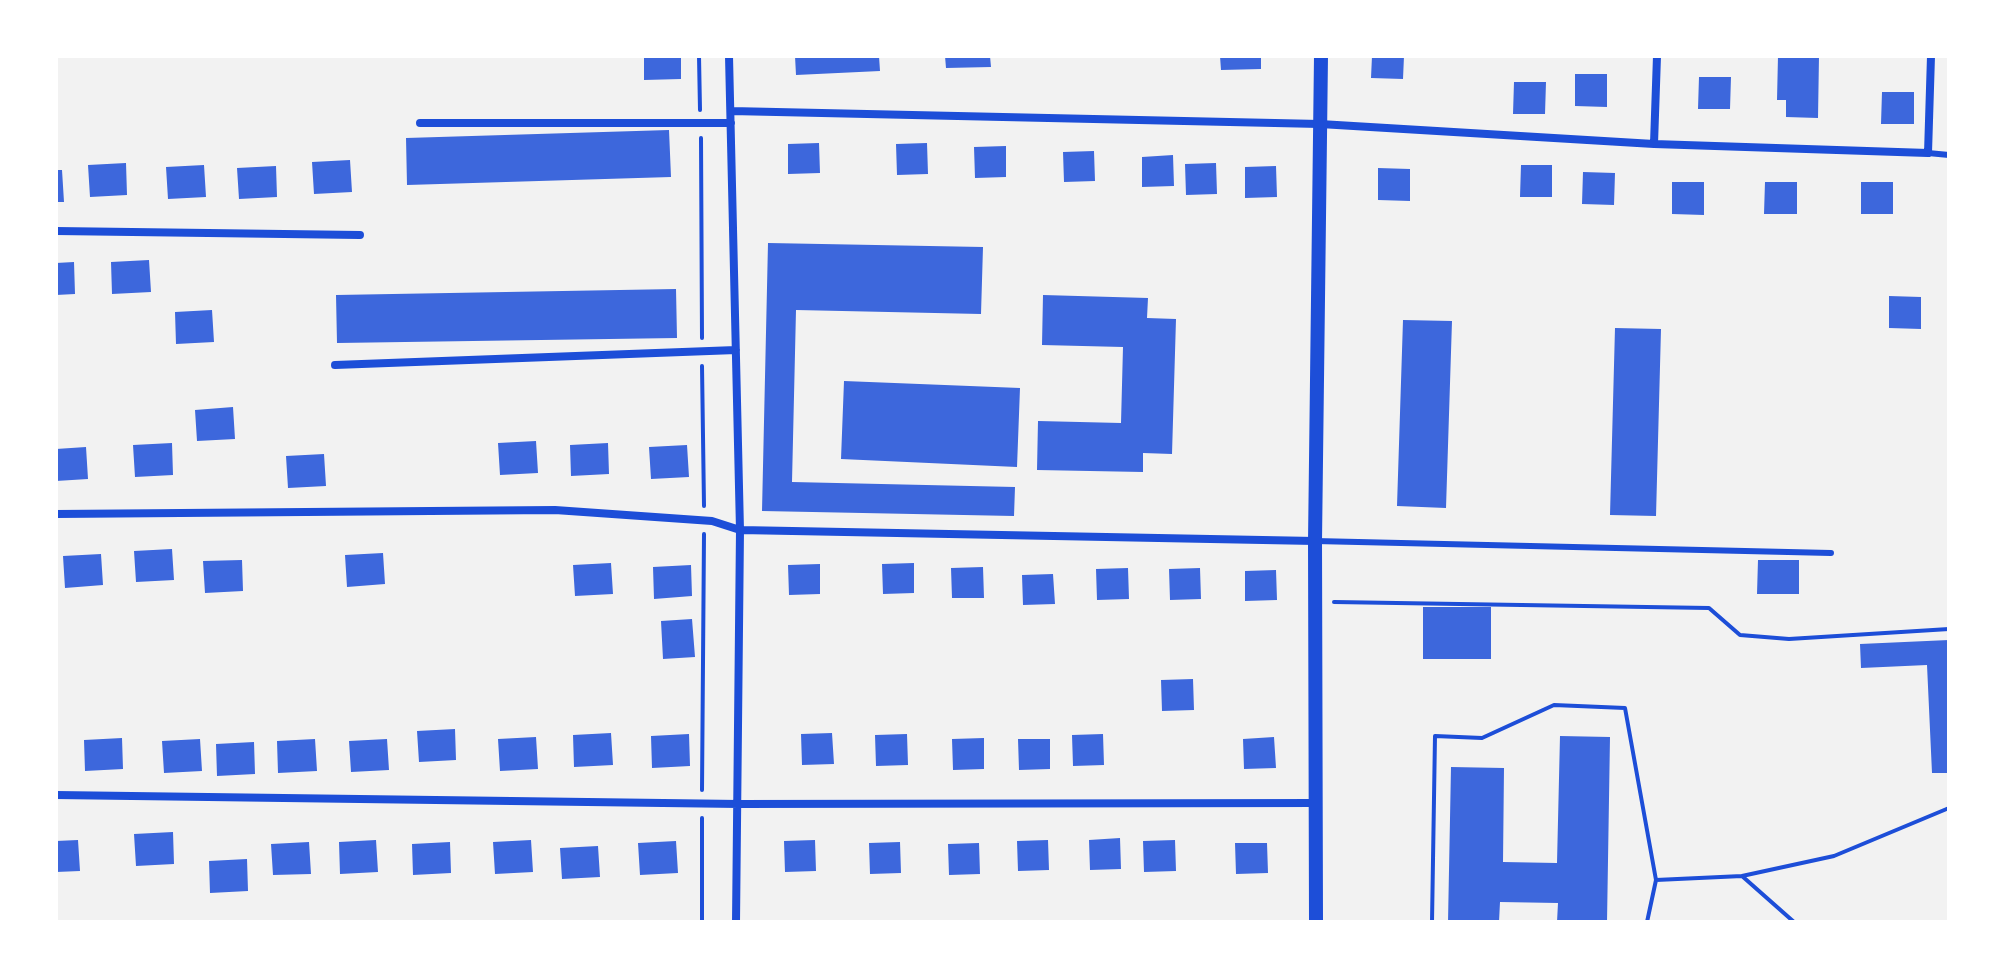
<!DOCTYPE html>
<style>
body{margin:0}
#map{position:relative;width:2005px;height:978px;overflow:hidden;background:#f2f2f2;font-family:Roboto,sans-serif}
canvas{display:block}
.frame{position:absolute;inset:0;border:58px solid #fff;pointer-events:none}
</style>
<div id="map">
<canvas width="2005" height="978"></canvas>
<div class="frame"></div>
</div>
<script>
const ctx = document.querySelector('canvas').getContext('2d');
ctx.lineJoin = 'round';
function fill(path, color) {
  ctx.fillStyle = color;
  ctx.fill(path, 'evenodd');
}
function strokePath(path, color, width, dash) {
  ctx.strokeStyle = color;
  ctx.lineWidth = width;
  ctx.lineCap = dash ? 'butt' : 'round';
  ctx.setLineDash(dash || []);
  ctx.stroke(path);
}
fill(new Path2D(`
 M644 56H681V79L644 80Z
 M795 56H879L880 71 796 75Z
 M945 56H990L991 67 946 68Z
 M1220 56H1261V69L1221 70Z
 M1372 56H1404L1403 79 1371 78Z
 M1778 56H1819L1818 118 1786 117V100H1777Z
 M1575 74H1607V107L1575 106Z
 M1699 77H1731L1730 109H1698Z
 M1514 82H1546L1545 114H1513Z
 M1882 92H1914V124H1881Z
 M669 130 671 177 407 185 406 138Z
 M819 143 820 173 788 174V144Z
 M927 143 928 174 897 175 896 144Z
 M1006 146V177L975 178 974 147Z
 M1094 151 1095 181 1064 182 1063 152Z
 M1173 155 1174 186 1142 187V157Z
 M350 160 352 192 314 194 312 162Z
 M126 163 127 195 90 197 88 165Z
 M1216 163 1217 194 1186 195 1185 164Z
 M204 165 206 197 168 199 166 167Z
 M1521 165H1552V197H1520Z
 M276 166 277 197 239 199 237 168Z
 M1276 166 1277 197 1245 198V167Z
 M1378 168 1410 169V201L1378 200Z
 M56 170H62L64 202H56Z
 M1583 172 1615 173 1614 205 1582 204Z
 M1672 182H1704V215L1672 214Z
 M1765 182H1797V214H1764Z
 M1861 182H1893V214H1861Z
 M768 243 983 247 981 314 796 310 792 482 1015 487 1014 516 762 511Z
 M149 260 151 292 112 294 111 262Z
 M74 262 75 294 56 295V263Z
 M676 289 677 338 337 343 336 295Z
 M1043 295 1148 298 1147 318 1176 319 1172 454 1143 453V472L1037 470 1038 421 1121 423 1123 347 1042 345Z
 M1889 296 1921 297V329L1889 328Z
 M212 310 214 342 176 344 175 312Z
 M1403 320 1452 321 1446 508 1397 506Z
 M1615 328 1661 329 1656 516 1610 515Z
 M844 381 1020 388 1017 467 841 459Z
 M233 407 235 439 197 441 195 410Z
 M536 441 538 473 500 475 498 443Z
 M172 443 173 475 135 477 133 445Z
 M608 443 609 474 571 476 570 445Z
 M687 445 689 477 651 479 649 447Z
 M86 447 88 479 56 481V449Z
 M324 454 326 486 288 488 286 456Z
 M172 549 174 580 136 582 134 551Z
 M383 553 385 584 347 587 345 555Z
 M101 554 103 585 65 588 63 556Z
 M242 560 243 591 205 593 203 561Z
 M1758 560H1799V594H1757Z
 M611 563 613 594 575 596 573 565Z
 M914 563V593L883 594 882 564Z
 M820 564V594L789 595 788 565Z
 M691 565 692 596 654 599 653 567Z
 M983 567 984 598H952L951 568Z
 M1128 568 1129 599 1097 600 1096 569Z
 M1200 568 1201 599 1170 600 1169 569Z
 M1276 570 1277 600 1245 601V571Z
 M1053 574 1055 604 1023 605 1022 575Z
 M1423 607H1491V659H1423Z
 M692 619 695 657 663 659 661 621Z
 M1949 640V773H1932L1927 665 1861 668 1860 644Z
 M1193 679 1194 710 1162 711 1161 680Z
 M455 729 456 760 419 762 417 731Z
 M611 733 613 765 574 767 573 735Z
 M832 733 834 764 802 765 801 734Z
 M689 734 690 766 652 768 651 736Z
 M907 734 908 765 876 766 875 735Z
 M1103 734 1104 765 1073 766 1072 735Z
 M1560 736 1610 737 1607 922H1557L1558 903 1500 902 1499 922H1448L1451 767 1504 768 1503 862 1557 863Z
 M536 737 538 769 500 771 498 739Z
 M1274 737 1276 768 1244 769 1243 739Z
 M122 738 123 769 85 771 84 740Z
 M984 738V769L953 770 952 739Z
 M200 739 202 771 164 773 162 741Z
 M315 739 317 771 278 773 277 741Z
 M387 739 389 770 351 772 349 741Z
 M1018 739H1050V769L1019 770Z
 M254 742 255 774 217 776 216 744Z
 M173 832 174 864 136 866 134 834Z
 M1120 838 1121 869 1090 870 1089 840Z
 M78 840 80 871 56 872V841Z
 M376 840 378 872 340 874 339 842Z
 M531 840 533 872 495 874 493 842Z
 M815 840 816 871 785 872 784 841Z
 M1048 840 1049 870 1018 871 1017 841Z
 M1175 840 1176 871 1144 872 1143 841Z
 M676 841 678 873 640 875 638 843Z
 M309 842 311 874 273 875 271 844Z
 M450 842 451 873 413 875 412 844Z
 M900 842 901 873 870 874 869 843Z
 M979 843 980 874 949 875 948 844Z
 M1235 843H1267L1268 873 1236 874Z
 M598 846 600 877 562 879 560 848Z
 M247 859 248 891 210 893 209 861Z`), '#3d67dc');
strokePath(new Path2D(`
 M699 56 700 110
 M701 138 702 338
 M702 366 704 506
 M1334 602 1709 608 1740 635 1789 639 1949 629
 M702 790 704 534
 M702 818V922
 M1742 876 1834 856 1949 808
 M1432 922 1435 736 1482 738 1554 705 1625 708 1656 880
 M1647 922 1656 880 1742 876 1794 922`), '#1d4ed8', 4);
strokePath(new Path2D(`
 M1928 153 1949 155
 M1315 541 1831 553`), '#1d4ed8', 6);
strokePath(new Path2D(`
 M729 56 740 530 736 922
 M731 111 1320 124 1654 144 1928 153 1931 56
 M420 123H731
 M1654 144 1657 56
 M56 231 360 235
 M335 365 736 350
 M56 514 555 510 712 521 740 530 1315 541
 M56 795 739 804 1317 803`), '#1d4ed8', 8);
strokePath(new Path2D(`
 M1316 922 1315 541 1321 56`), '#1d4ed8', 14);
</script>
